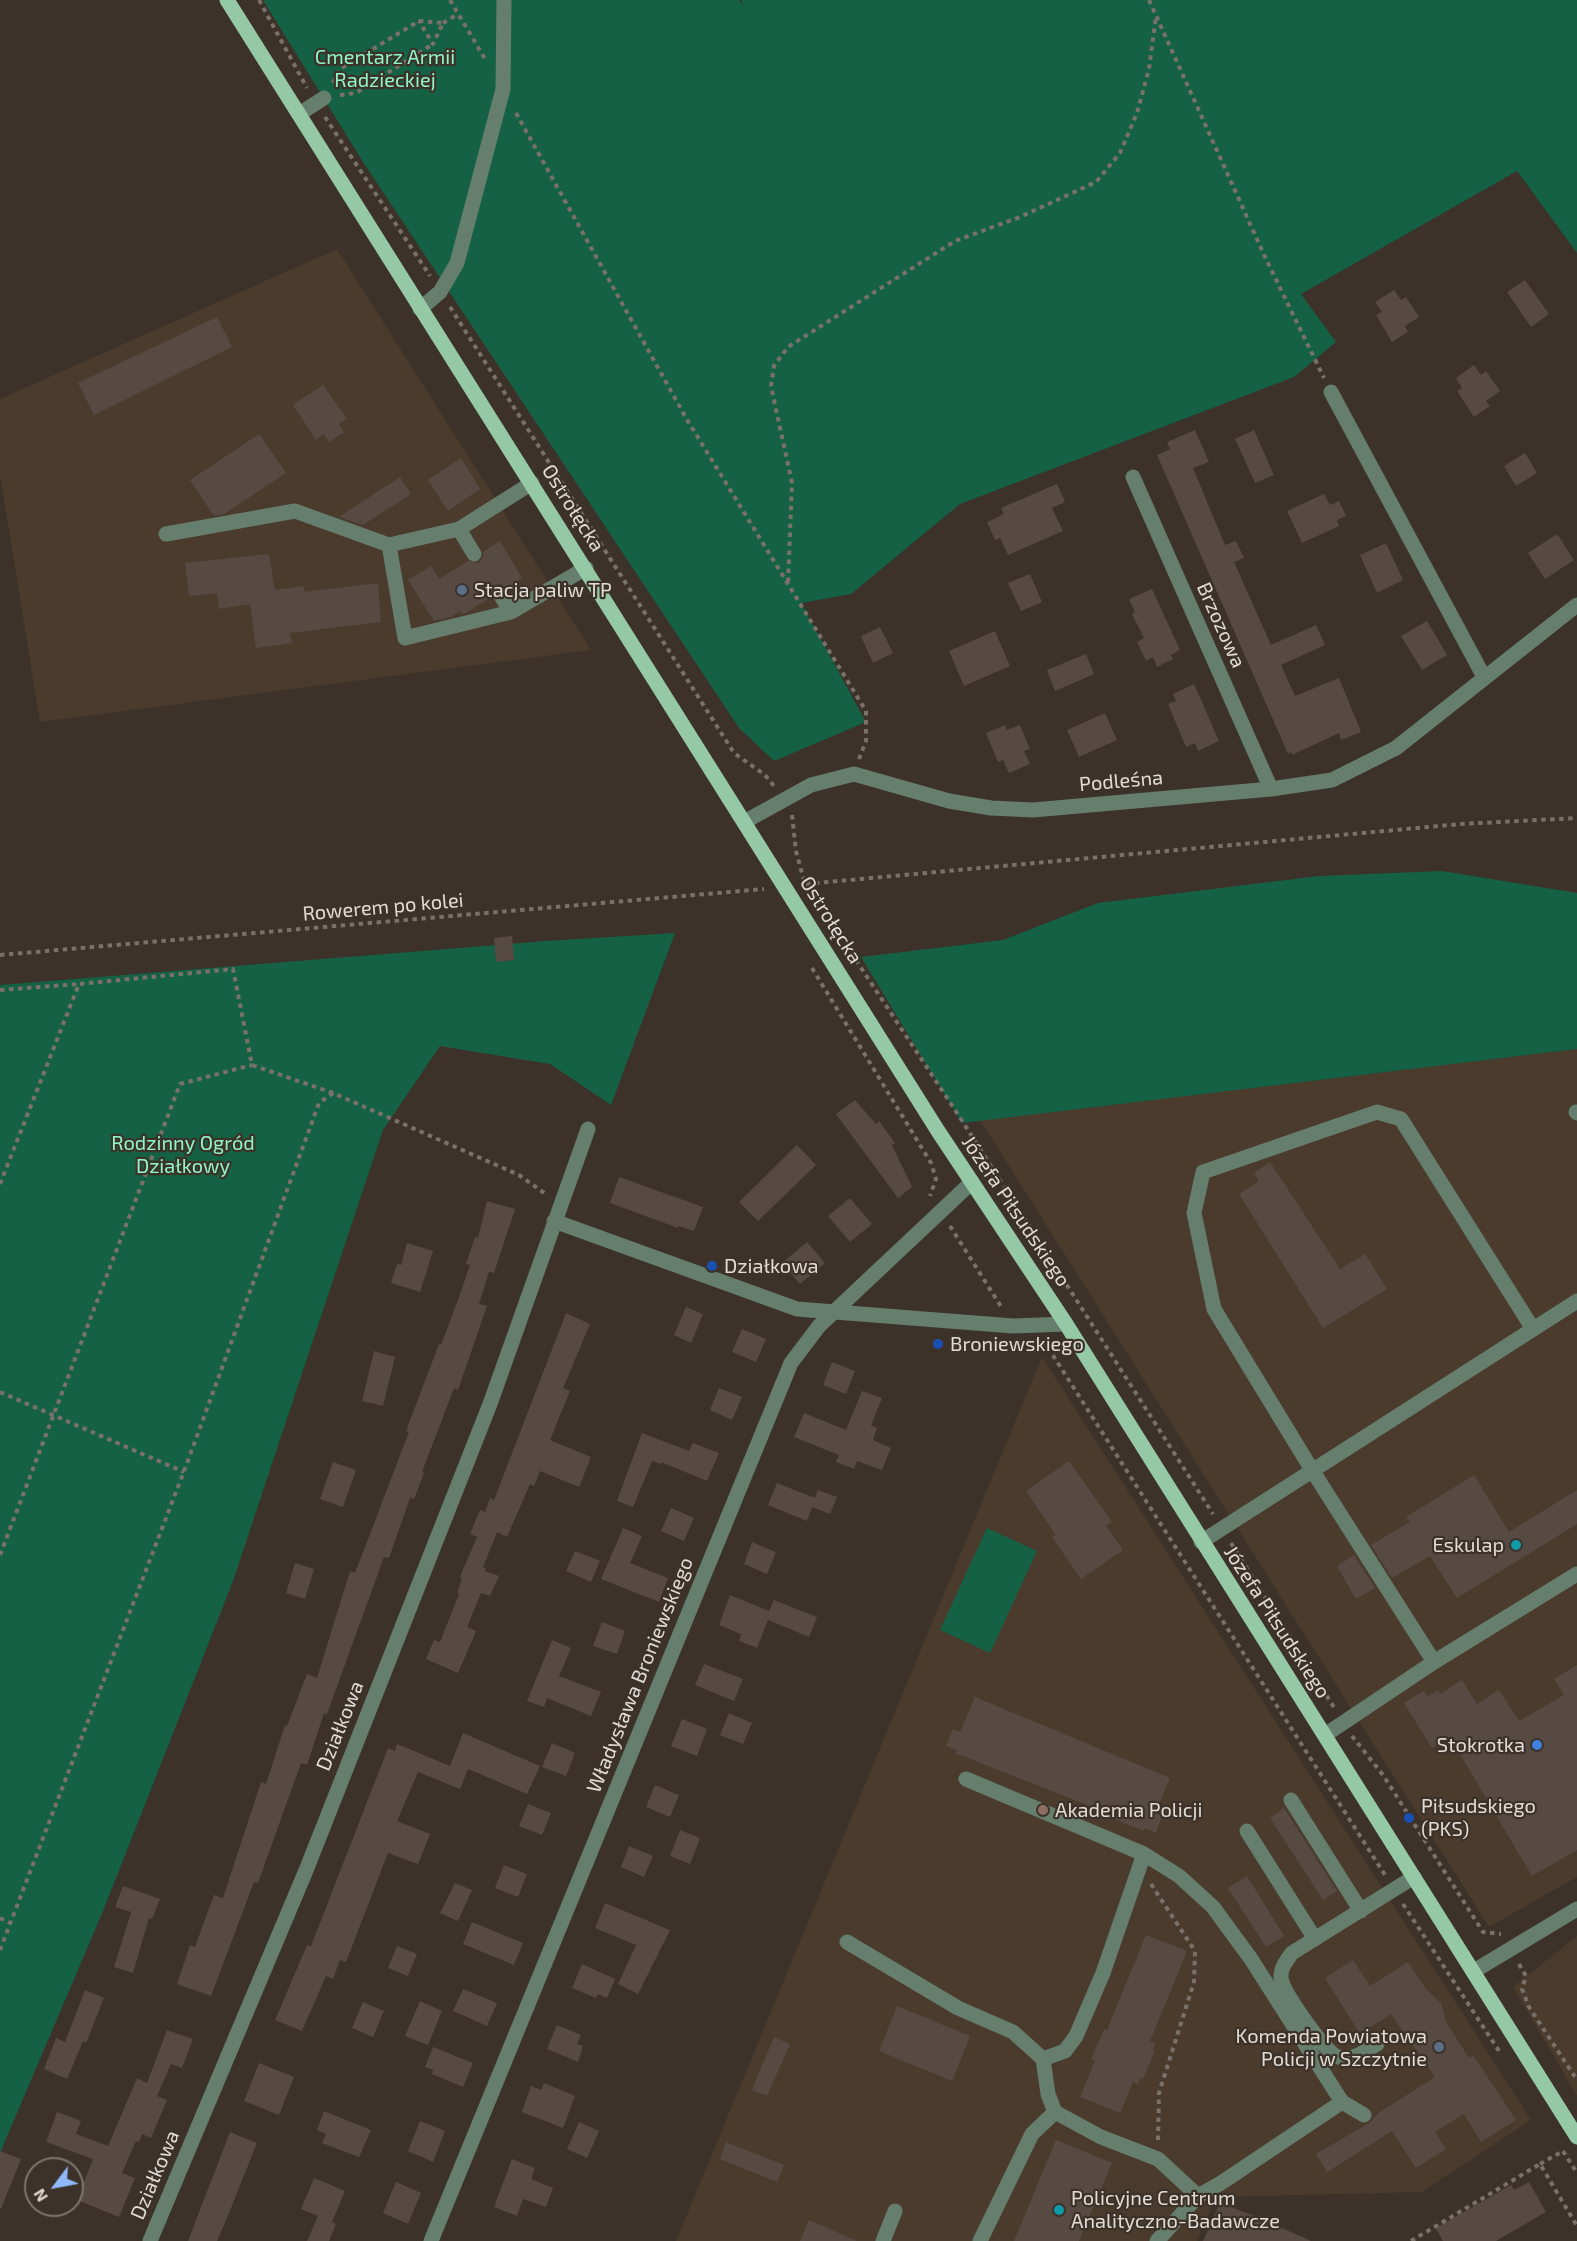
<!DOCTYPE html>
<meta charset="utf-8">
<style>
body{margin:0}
#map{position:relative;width:1577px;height:2241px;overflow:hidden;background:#3c3229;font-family:"Exo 2",sans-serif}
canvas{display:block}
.north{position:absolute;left:24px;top:2157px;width:60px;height:60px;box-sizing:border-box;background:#3c3229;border:2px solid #7e766e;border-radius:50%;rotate:238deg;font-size:16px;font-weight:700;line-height:24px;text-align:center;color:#e2dcd6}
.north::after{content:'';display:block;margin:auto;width:21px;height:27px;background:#90b8fd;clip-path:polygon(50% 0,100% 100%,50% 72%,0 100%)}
</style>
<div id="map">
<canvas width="1577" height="2241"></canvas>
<div class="north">N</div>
</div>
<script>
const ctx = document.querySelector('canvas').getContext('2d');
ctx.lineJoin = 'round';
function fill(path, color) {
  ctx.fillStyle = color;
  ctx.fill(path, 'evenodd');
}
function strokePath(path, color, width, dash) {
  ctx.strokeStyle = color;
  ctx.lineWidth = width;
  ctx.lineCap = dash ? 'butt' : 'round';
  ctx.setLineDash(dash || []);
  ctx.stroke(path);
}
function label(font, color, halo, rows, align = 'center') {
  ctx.font = font + ' "Exo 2",sans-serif';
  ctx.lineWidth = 4.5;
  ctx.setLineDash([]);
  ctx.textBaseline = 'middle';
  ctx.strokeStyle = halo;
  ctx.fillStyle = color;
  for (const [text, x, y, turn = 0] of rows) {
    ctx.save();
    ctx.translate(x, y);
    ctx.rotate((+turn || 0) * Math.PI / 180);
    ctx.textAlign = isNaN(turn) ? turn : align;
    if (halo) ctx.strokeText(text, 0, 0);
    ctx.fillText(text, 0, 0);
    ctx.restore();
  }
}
fill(new Path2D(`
 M337 249 591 650 40 722 0 475V399Z
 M1577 1049V1877L1489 1927 980 1120Z
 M1042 1357 1531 2120 1422 2192 1216 2197 1197 2241H676Z
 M1577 1936V2096L1513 1987Z`), '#4a3b2d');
fill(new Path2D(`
 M263 0H739L744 7 741 0H1577V253L1517 171 1301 294 1336 342 1294 377 960 504 851 594 801 603 866 722 774 761 739 728 363 162Z
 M1442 871 1577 893V1049L962 1123 861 957 1003 940 1098 903 1319 876Z
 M675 933 611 1105 550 1064 440 1046 383 1130 233 1581 103 1911 0 2153V985L546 941Z
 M987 1528 1037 1551 990 1653 940 1630Z`), '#156145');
fill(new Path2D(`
 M1525 280 1549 314 1531 327 1507 292Z
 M1394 290 1401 300 1406 297 1419 317 1405 326 1408 332 1392 342 1376 315 1382 312 1375 302Z
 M217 317 232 347 94 415 78 383Z
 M1474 365 1481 375 1486 371 1500 391 1486 401 1490 406 1474 417 1457 391 1462 388 1456 378Z
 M323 385 347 419 339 424 344 432 329 442 324 434 316 440 293 405Z
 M1195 430 1209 462 1193 468 1225 545 1236 541 1244 558 1234 562 1271 645 1316 625 1325 645 1281 665 1295 696 1339 678 1361 732 1341 740 1339 733 1292 755 1291 752 1288 754 1157 455 1170 449 1167 442Z
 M1254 430 1274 475 1255 483 1235 439Z
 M259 434 286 473 224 514 214 516 190 480Z
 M1525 453 1537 473 1516 486 1504 466Z
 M461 458 480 489 448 511 428 480Z
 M400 477 411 494 363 525 339 517Z
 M1057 484 1065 502 1052 508 1063 531 1008 555 1000 538 995 540 987 522 1004 514 1001 508Z
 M1324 494 1330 505 1339 501 1346 516 1337 520 1339 526 1302 543 1287 511Z
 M1557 534 1574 560 1545 579 1528 553Z
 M500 541 522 578 507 588 500 584 494 586 491 597 466 613 461 614 460 611 451 617 434 621 408 580 431 566 439 579 468 561 478 563 483 558V552Z
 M1386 543 1403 580 1377 593 1360 555Z
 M269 554 275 590 304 586V592L378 583 381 622 290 633 292 643 256 648 250 604 219 609 217 593 189 596 185 563Z
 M1030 574 1042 602 1021 611 1008 583Z
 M1152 589 1180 650 1171 655 1173 659 1157 667 1153 657 1146 661 1137 642 1144 638 1132 614 1135 612 1129 599Z
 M1427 621 1447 655 1422 670 1401 636Z
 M880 627 893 653 873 663 861 636Z
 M995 631 1010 666 964 686 949 651Z
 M1086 654 1094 674 1055 691 1047 670Z
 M1194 684 1219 741 1198 751 1195 743 1186 747 1168 704 1176 701 1173 694Z
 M1105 713 1117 740 1079 757 1067 730Z
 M1005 725 1007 730 1020 725 1030 749 1024 751 1030 764 1009 773 1003 760 998 762 986 733Z
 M512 936 514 960 496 962 494 938Z
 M855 1100 876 1124 879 1121 895 1143 892 1145 912 1187 898 1198 836 1114Z
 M797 1145 816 1165 758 1221 739 1202Z
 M1270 1162 1340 1269 1365 1254 1387 1289 1323 1328 1239 1194 1259 1181 1254 1173Z
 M619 1177 703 1207 694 1231 679 1226 678 1228 610 1203Z
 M850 1198 872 1224 850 1242 828 1216Z
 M487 1201 515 1209 494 1273 489 1272 479 1304 487 1306 458 1390 454 1388 422 1472 424 1473 414 1499 410 1498 389 1558 384 1557 327 1714 324 1713 307 1765 301 1763 258 1883 254 1882 211 1996 177 1984 190 1945 195 1947 214 1895 223 1898 261 1782 266 1784 285 1725 287 1726 307 1674 317 1678 350 1571 355 1573 409 1432 406 1431 439 1344 441 1345 459 1297 470 1265 466 1264 475 1237 478 1238Z
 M807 1242 825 1263 800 1284 782 1263Z
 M407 1243 433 1251 420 1292 391 1283 397 1264 401 1265Z
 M686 1307 703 1314 691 1343 674 1335Z
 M566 1313 590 1324 563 1388 570 1391 550 1440 591 1457 579 1487 540 1471 534 1486 530 1484 507 1537 497 1532 483 1567 486 1568 485 1571 499 1576 490 1596 481 1593 467 1627 476 1631 458 1673 426 1659 434 1640 440 1642 459 1594 457 1593 462 1578 460 1577 477 1537 470 1534 480 1510 485 1512 490 1498 494 1500Z
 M742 1329 766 1339 756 1362 732 1352Z
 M374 1351 395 1357 383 1406 362 1401Z
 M832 1362 855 1371 846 1394 823 1385Z
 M719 1388 742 1397 732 1420 710 1410Z
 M862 1391 882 1398 871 1425 877 1428 873 1440 891 1448 882 1470 857 1461 854 1469 836 1462 839 1455 794 1437 804 1413 846 1430Z
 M642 1433 689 1451 693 1443 719 1453 707 1481 661 1462V1464L652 1461 633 1507 617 1501Z
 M1069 1461 1112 1522 1106 1526 1123 1550 1081 1579 1052 1537 1056 1535 1026 1491Z
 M333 1462 356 1470 343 1507 320 1499Z
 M1474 1475 1509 1532 1577 1490V1524L1457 1598 1430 1556 1392 1578 1371 1545 1410 1522 1406 1517Z
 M777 1483 815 1498 818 1490 837 1497 830 1514 812 1507 807 1521 768 1505Z
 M671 1508 694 1518 684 1541 661 1531Z
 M623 1528 642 1536 630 1563 668 1578 659 1602 601 1579Z
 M752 1542 776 1552 767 1574 744 1564Z
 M575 1551 600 1561 591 1582 566 1571Z
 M1354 1555 1375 1588 1356 1599 1337 1566Z
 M295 1563 314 1569 305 1599 286 1593Z
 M730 1595 769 1611 774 1600 817 1617 809 1637 768 1620 757 1648 739 1641 741 1634 719 1625Z
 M602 1622 625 1631 617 1654 593 1646Z
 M552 1640 571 1648 559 1676 601 1692 591 1716 547 1698 544 1707 527 1701Z
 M704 1664 743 1679 734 1701 695 1685Z
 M1577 1665V1850L1532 1876 1450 1737 1432 1748 1404 1703 1424 1691 1427 1697 1438 1690 1440 1694 1462 1680 1477 1704 1499 1690 1519 1721 1564 1695 1554 1679Z
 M975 1697 1170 1778 1155 1813 1162 1816 1156 1833 1145 1828 1144 1831 1099 1813 1100 1810 955 1753 957 1750 946 1746 953 1729 960 1732Z
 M729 1713 752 1723 743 1744 720 1735Z
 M682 1719 707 1729 697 1756 671 1746Z
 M463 1733 540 1766 527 1794 468 1769 460 1789 418 1772 397 1821 430 1834 418 1864 388 1853 346 1962 340 1960 333 1979 326 1976 302 2031 275 2020 307 1945 311 1946 388 1748 395 1751 397 1744 450 1766Z
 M552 1743 575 1753 566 1776 542 1767Z
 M655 1785 679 1795 670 1817 646 1807Z
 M528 1804 551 1813 542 1835 519 1826Z
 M1284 1808 1337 1891 1323 1900 1270 1818Z
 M680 1830 700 1838 690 1864 670 1856Z
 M629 1846 653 1856 644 1877 621 1867Z
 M504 1865 527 1874 518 1897 495 1888Z
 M1247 1876 1284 1936 1266 1947 1228 1888Z
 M455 1883 472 1890 458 1921 440 1913Z
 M123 1886 160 1899 152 1919 149 1918 133 1973 114 1967 131 1912 115 1907Z
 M605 1903 670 1930 638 1994 618 1984 636 1945 595 1928Z
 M472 1922 523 1943 514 1965 463 1944Z
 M1146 1935 1187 1951 1150 2041 1155 2043 1153 2049 1155 2050 1143 2079 1140 2078 1138 2084 1133 2082 1120 2113 1080 2097 1095 2060 1091 2059 1104 2029 1107 2030Z
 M397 1946 417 1954 408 1976 388 1968Z
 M1353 1960 1370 1986 1408 1962 1426 1989 1441 2003 1446 2022 1469 2058 1473 2055 1516 2120 1481 2142 1464 2114 1435 2132 1446 2149 1416 2168 1392 2131 1327 2172 1316 2154 1369 2123 1380 2112 1435 2077 1391 2014 1360 2034 1325 1978Z
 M582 1964 615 1979 607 1998 598 1994 596 1998 572 1988Z
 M463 1989 497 2003 487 2026 453 2011Z
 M85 1990 104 1998 86 2043 83 2041 67 2079 44 2069 56 2038 65 2042Z
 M420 2001 442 2011 428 2045 405 2036Z
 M363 2002 384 2011 373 2037 352 2028Z
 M897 2006 970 2036 952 2081 879 2051Z
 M557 2025 581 2035 577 2044 583 2046 578 2062 547 2049Z
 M167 2030 193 2039 182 2068 171 2064 157 2096 167 2100 151 2138 142 2134 139 2142 136 2141 122 2173 135 2178 119 2217 77 2200 93 2159 46 2142 57 2112 81 2121 76 2134 108 2146 137 2078 147 2083Z
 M774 2037 790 2044 767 2096 752 2090Z
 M433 2047 473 2063 463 2087 432 2074 433 2070 425 2067Z
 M259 2063 294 2077 279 2115 244 2101Z
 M544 2083 575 2096 563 2128 522 2112 531 2086 541 2090Z
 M324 2111 371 2130 359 2157 322 2143 326 2134 317 2130Z
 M420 2121 445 2131 433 2162 408 2151Z
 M579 2122 599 2131 587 2158 567 2149Z
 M230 2132 257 2143 227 2218 217 2241H188Z
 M1056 2140 1112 2163 1079 2241H1014Z
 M726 2142 784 2165 777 2182 720 2159Z
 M0 2151 21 2159 1 2209 0 2208Z
 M512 2159 535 2168 531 2179 553 2188 546 2207 523 2199 517 2216 494 2207Z
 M314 2178 345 2191 332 2222 336 2224 329 2241H307L318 2216 301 2209Z
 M396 2182 421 2193 408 2224 383 2213Z
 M1529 2182 1546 2212 1496 2241H1443L1436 2228 1511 2185 1514 2190Z
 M1220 2203 1260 2218 1311 2241H1203Z
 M809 2220 857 2241H800Z`), '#574a43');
strokePath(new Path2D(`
 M259 0 307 88
 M450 0 485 59
 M1149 0 1265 257 1324 378
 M443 23 458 14
 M333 83 340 69 419 21 443 23 433 44 419 21
 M340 95 356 93 433 44
 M516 113 686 418 866 711V741L859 759
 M325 117 430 276
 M450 307 734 753 765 775 774 786
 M788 582 792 483 771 386 774 366 788 347 955 241 1020 217 1096 182 1120 153 1137 113 1149 69 1156 16
 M792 815 796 851 804 881
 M806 884 1461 824 1577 818
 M846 945 959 1116 1213 1514
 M0 955 764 889
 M812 968 931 1163 936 1179 930 1196
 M0 990 79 984
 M0 1184 79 984 233 969 252 1065 333 1093
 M950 1226 1002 1308
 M1040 1345 1047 1346 1385 1875
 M0 1392 184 1472
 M1231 1543 1335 1709
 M0 1555 180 1084 252 1065
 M1352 1736 1383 1775 1483 1932 1501 1934
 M1151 1884 1195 1951 1194 1982 1159 2093 1158 2140
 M1403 1904 1499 2051
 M0 1918 10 1923
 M0 1950 186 1466 319 1103 333 1093 519 1175 547 1195
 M1519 1964 1526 1976 1522 1989 1529 2007 1577 2080
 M1563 2151 1577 2173
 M1540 2164 1563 2151
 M1411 2241 1540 2164 1577 2226`), '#7a716a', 4, [4.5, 4.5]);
strokePath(new Path2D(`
 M299 114 324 98
 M420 309 440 292 457 263 503 89 504 0
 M1331 392 1484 677
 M1133 477 1271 789
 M459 529 474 554
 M166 534 295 511 389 545 459 529 532 483
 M389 545 405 638 511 612
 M500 594 511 612 586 568
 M744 822 811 785 854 774 949 801 991 808 1033 810 1271 789 1332 780 1396 748 1577 605
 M1576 1112 1577 1113
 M554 1221 797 1309 1013 1326 1066 1324
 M1201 1542 1577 1301
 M1434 1662 1312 1470 1214 1309 1194 1213 1203 1172 1377 1112 1401 1119 1533 1329
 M1325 1735 1434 1662 1577 1574
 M966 1779 1144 1854 1179 1876 1213 1907 1251 1959 1342 2102
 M1291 1800 1361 1911
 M1247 1831 1315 1939
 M847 1942 958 2008 1013 2032 1043 2059 1048 2094 1055 2112 1101 2137 1158 2159 1198 2196
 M1474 1971 1577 1909
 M1377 2044C1365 2051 1352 2062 1338 2057 1325 2053 1286 1995 1282 1982 1278 1971 1286 1961 1292 1953L1414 1877
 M1043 2059 1065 2051 1076 2036 1103 1973 1144 1854
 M150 2241 307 1868 490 1404 588 1129
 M431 2241 791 1363 819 1326 972 1182
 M883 2241 895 2211
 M980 2241 1032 2134 1055 2112
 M1157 2241 1198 2196 1221 2183 1342 2102 1364 2115`), '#667e6d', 15);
strokePath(new Path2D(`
 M227 0 938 1131 1066 1324 1577 2137`), '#95c8a4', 15);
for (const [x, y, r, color] of [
 [462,590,6,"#5c6f8a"],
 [712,1266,6,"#1a4fb4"],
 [938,1344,6,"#1a4fb4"],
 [1516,1545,6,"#0f9aa8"],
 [1537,1745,6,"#3f7fe0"],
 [1043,1810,6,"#8d6e63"],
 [1409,1818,6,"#1a4fb4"],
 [1439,2047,6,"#5c6f8a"],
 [1059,2210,6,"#0f9aa8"]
]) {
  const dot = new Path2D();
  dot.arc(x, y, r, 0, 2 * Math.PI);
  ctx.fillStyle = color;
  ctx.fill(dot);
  strokePath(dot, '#3c3229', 2);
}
label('20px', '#8ff6c9', '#3c3229', [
 ["Cmentarz Armii",385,57],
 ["Radzieckiej",385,80],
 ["Rodzinny Ogród",183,1143],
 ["Działkowy",183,1166]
]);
label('20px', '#e2dcd6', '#3c3229', [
 ["Ostrołęcka",573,508,58],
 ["Brzozowa",1221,625,66],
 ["Podleśna",1121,781,-5],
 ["Rowerem po kolei",383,907,-5],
 ["Ostrołęcka",831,920,58],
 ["Józefa Piłsudskiego",1016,1211,56],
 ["Józefa Piłsudskiego",1277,1622,57],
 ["Władysława Broniewskiego",640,1675,-68],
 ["Działkowa",340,1726,-68],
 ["Działkowa",155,2175,-67]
]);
label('20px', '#e2dcd6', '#3c3229', [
 ["Stacja paliw TP",474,590],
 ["Działkowa",724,1266],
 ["Broniewskiego",950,1344],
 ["Eskulap",1504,1545,"right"],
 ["Stokrotka",1525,1745,"right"],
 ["Piłsudskiego",1421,1806],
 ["(PKS)",1421,1829],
 ["Akademia Policji",1055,1810],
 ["Komenda Powiatowa",1427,2036,"right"],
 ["Policji w Szczytnie",1427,2059,"right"],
 ["Policyjne Centrum",1071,2198],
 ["Analityczno-Badawcze",1071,2221]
], 'left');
</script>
